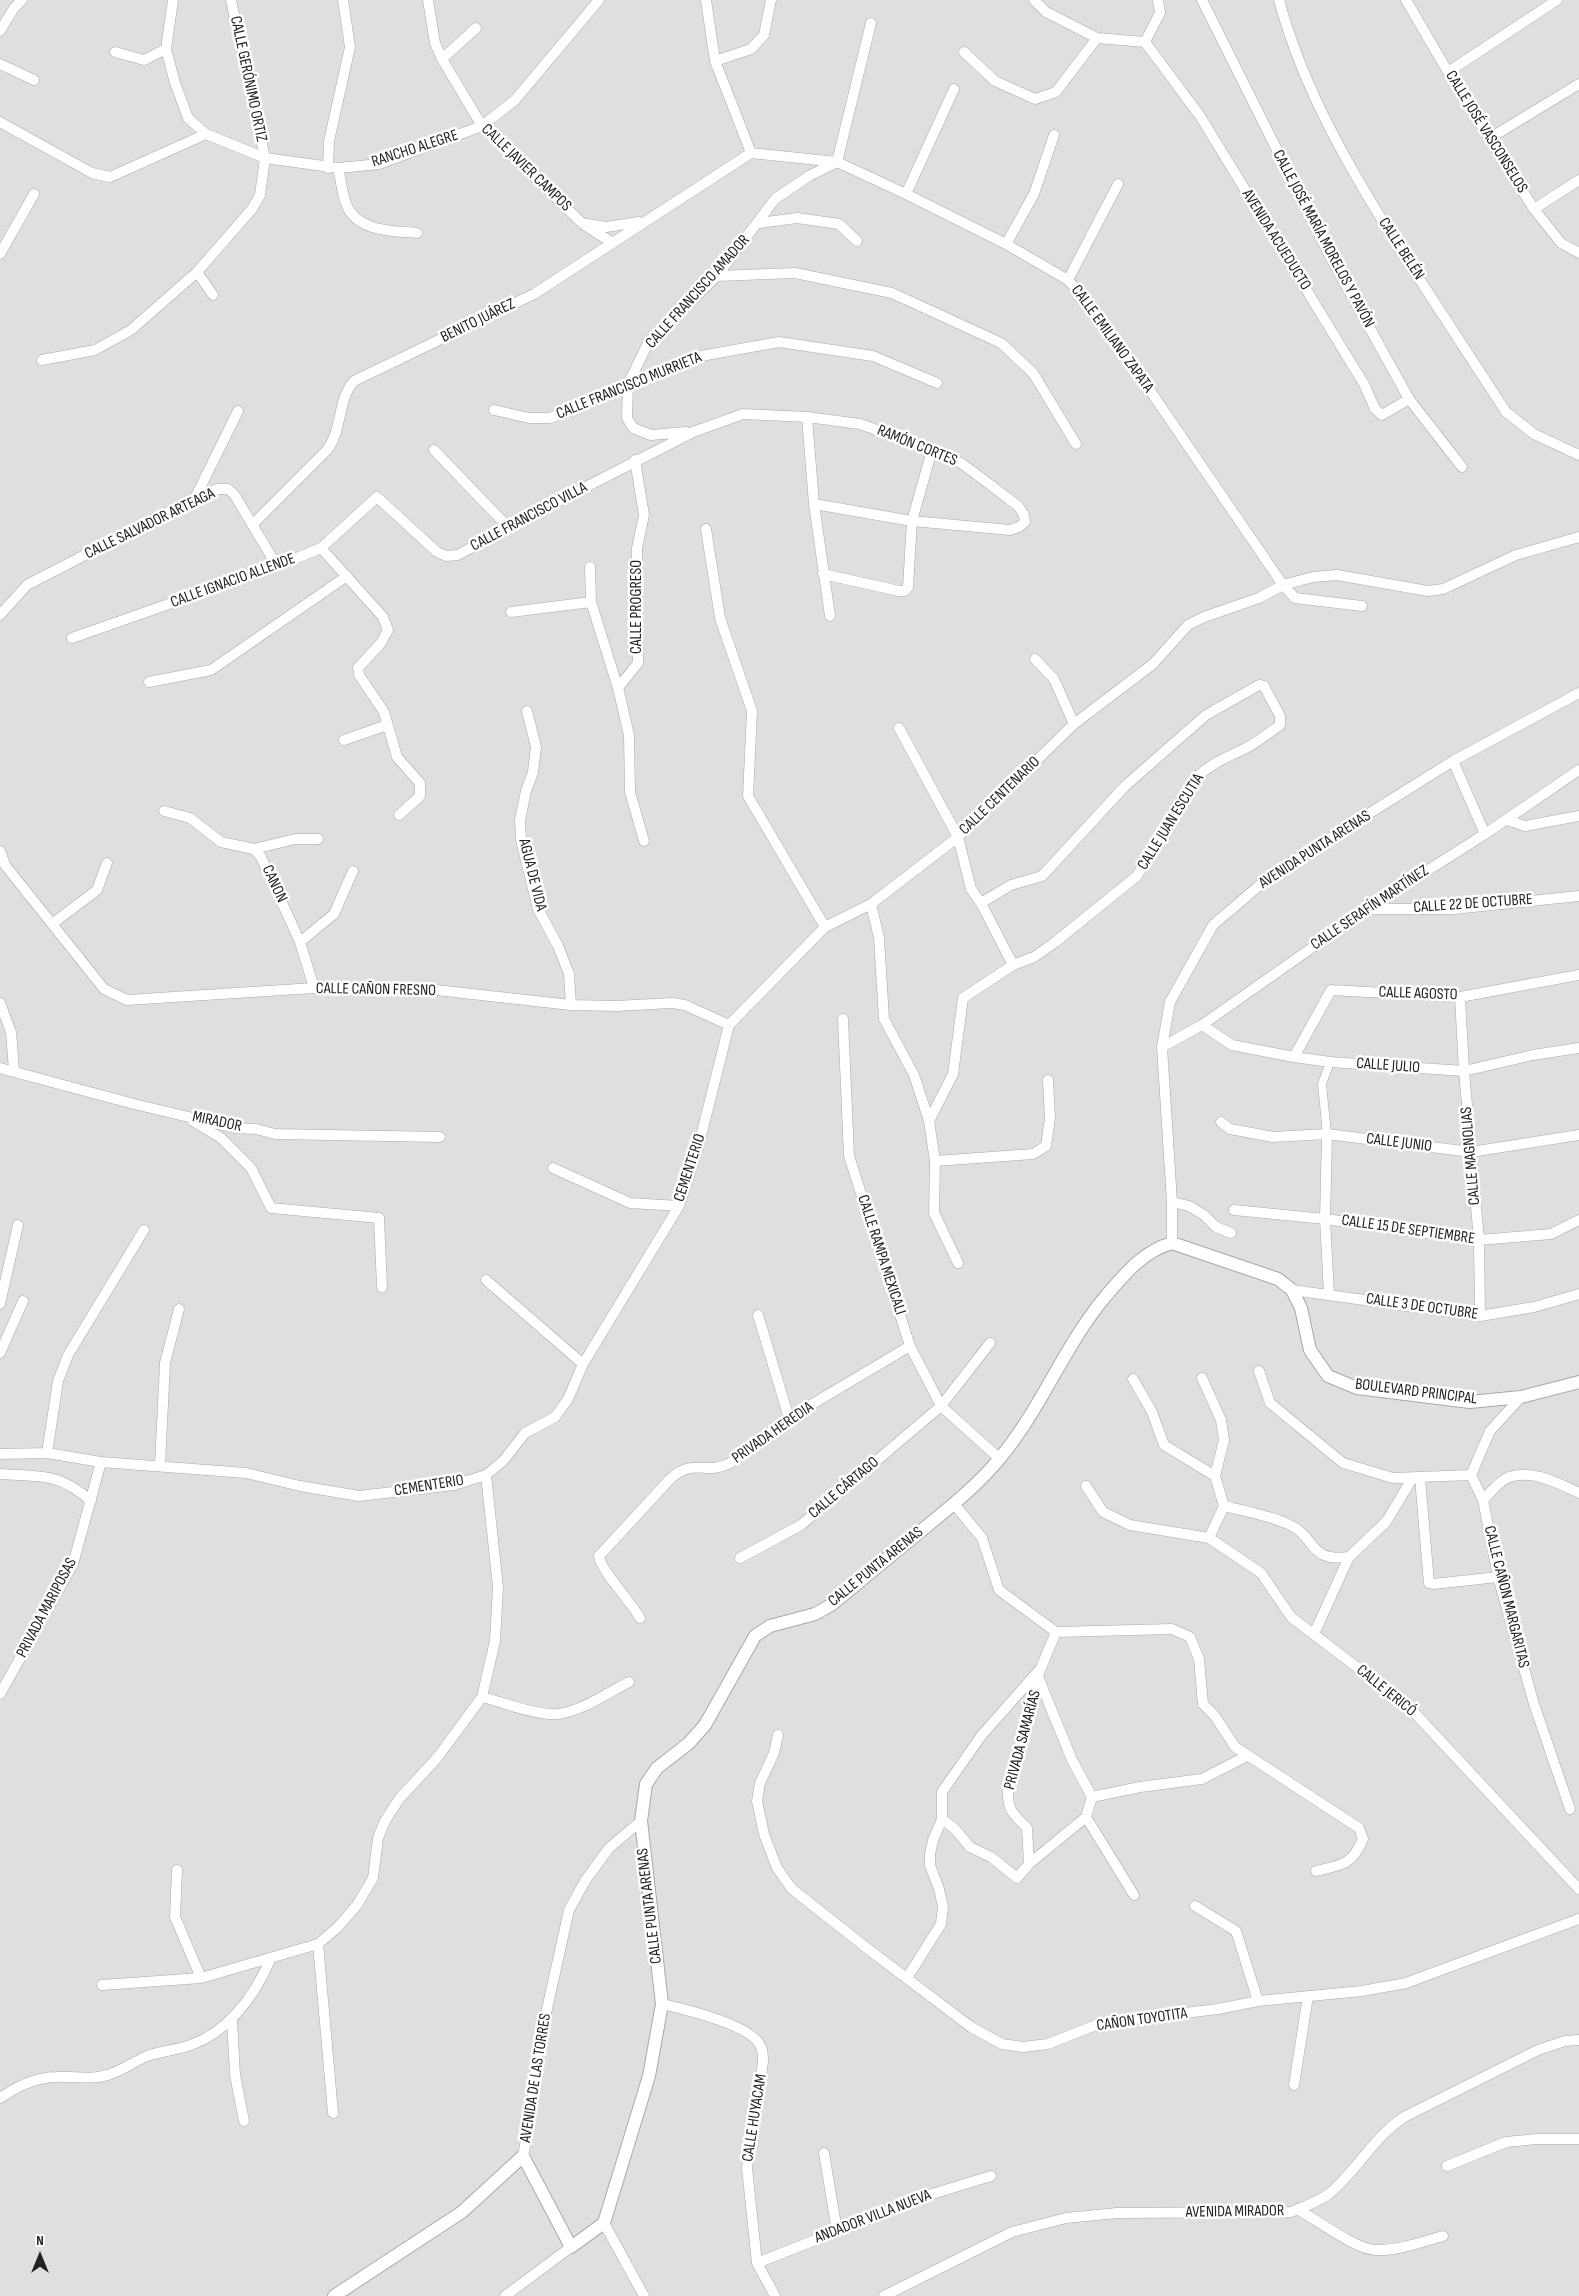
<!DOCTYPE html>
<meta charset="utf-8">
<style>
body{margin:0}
#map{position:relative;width:1579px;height:2296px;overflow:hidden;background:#f2efe9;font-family:"Sofia Sans Condensed",sans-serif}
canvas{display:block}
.north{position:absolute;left:15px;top:2231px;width:50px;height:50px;-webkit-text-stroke:4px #fff;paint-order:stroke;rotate:0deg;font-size:14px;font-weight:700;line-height:20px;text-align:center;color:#222}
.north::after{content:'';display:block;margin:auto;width:18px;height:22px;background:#222;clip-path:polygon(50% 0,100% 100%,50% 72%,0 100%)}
</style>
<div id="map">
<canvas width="1579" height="2296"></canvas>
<div class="north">N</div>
</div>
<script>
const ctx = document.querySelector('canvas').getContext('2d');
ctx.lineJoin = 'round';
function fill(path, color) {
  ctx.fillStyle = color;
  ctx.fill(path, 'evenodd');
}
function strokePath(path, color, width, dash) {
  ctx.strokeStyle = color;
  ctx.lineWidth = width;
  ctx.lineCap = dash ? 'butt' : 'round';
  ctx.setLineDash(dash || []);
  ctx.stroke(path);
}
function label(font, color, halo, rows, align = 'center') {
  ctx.font = font + ' "Sofia Sans Condensed",sans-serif';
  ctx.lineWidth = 5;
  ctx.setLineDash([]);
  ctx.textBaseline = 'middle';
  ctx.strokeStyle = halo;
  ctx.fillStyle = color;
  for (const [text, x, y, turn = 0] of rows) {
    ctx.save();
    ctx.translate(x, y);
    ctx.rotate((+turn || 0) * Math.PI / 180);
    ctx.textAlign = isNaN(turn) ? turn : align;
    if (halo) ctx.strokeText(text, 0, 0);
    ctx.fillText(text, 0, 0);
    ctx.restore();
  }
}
fill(new Path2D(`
 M0 0H1579V2296H0Z`), '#e0dfdf');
const pedestrian = new Path2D(`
 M1327 1134 1322 1084 1330 1062`);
const minor = new Path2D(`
 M173 0 166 49 175 83 188 118 206 134 265 158 338 168 379 164 482 126 515 100 599 0
 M428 0 435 43 442 59 482 126 583 224 613 243
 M706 0 715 61 751 153
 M1034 0 1046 12 1097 38 1145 42
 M1202 0 1332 260 1409 399 1462 467
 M1279 0C1304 93 1354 176 1405 257 1439 309 1472 360 1506 412L1534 434 1579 455
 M1406 0 1448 72 1534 209 1561 243 1579 253
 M0 31 14 8 22 0
 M1145 42 1200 116 1364 384 1375 409 1382 415 1409 399
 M1145 42 1160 13 1158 0
 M115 52 144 60 166 49
 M964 52 995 81 1035 99 1056 92 1097 38
 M442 59 476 28
 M715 61 751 49 764 35 771 0
 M0 64 34 80
 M1448 72 1557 0
 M0 122 92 173 110 177 206 134
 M1490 138 1579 84
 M751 153 837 162 906 194 1006 244 1068 280 1095 310 1283 585 1295 598 1362 606
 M328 168 329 141 350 47 343 0
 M338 168C341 180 342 195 347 206 358 232 394 231 417 233
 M906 194 954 89
 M1534 209 1579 180
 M759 223 797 218 839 224 857 241
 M587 224 606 227 639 222
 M1006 244 1034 194 1054 135
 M0 254 34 194
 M197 272 213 295
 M717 276 795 273 892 293 1001 343 1033 373 1076 444
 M1068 280 1118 184
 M42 360 95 350 131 330 197 272 252 209 260 195 265 158 231 0
 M494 410 529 418H550L701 356 779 342 873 356 937 383
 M807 417 814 504 830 616
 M686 432 651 435 633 428 627 418 628 384 649 341 717 276 775 199 809 176 837 162 871 23
 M434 450 508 527
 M195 498 238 411
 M252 525 327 450C343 429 337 400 354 381L534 294 751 153
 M706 529 720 618 752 711 748 796 825 927
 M321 548 383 617 388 630 381 643 358 668 359 675 384 712 397 757 420 783V796L399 815
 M590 567 591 602 618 688 629 735 630 792 644 841
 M823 574 899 591H905L908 587 912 521 932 450
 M511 612 591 602
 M0 615 27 585 195 498 218 489H228L234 494 277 566
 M72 638 277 566 321 548 377 497 437 552 446 556 458 555 508 527 693 432 743 414 807 417 860 424 932 450 961 463 980 477 1018 506 1024 515 1025 522 1019 527 1010 530 912 521 814 504
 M1035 659 1054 679 1074 724
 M149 682 211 670 347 576
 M618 688 638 663 637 548 644 515 635 460
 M527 711 536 747 533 772 526 791 520 820 521 840 538 909 558 946 569 974 571 1005
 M899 728 958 837 971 889 981 903 1013 965
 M344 740 387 725
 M1453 761 1485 834
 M164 811 190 818 221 842 254 849 261 857 300 942 314 988
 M1507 820 1525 826 1579 816
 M254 849 295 839H318
 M0 851 5 865 104 989 127 1000 314 988 427 989 571 1005 616 1006 672 1003 685 1005 729 1025
 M871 904 879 938 884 1019 914 1075 929 1121 935 1161 934 1213 958 1263
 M1367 909H1454L1579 896
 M52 924 97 890 107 863
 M300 942 334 914 353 871
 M1460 997 1464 1071 1479 1240 1480 1316
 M0 1003 11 1032 14 1070
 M843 1019 849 1156 910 1346 941 1406 1000 1459
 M729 1025 825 927 871 904 958 837 1074 724 1153 664 1188 625 1204 617 1259 598 1283 585 1313 577 1337 575 1428 591 1443 589 1516 555 1579 537
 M1202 1025 1232 1045 1294 1057 1330 1062 1464 1071 1533 1055 1579 1048
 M1162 1047 1202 1025 1367 909 1485 834 1579 770
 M1294 1057 1331 990 1460 997 1579 975
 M0 1068 134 1104 235 1128 256 1129 275 1134 440 1137
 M193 1121 221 1138 251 1168 271 1208 379 1218 382 1287
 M929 1121 953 1074 963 998 1013 965 1034 957 1054 943 1137 876 1192 782C1211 762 1225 759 1248 747 1259 741 1269 733 1280 725V716L1264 686 1259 685 1206 715 1125 786 1042 876 1011 885 981 903
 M1221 1122 1230 1129 1273 1137 1327 1134 1471 1152 1579 1135
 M1327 1134 1325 1219 1329 1294
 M935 1161 1033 1154 1046 1146 1050 1118 1048 1080
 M553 1168 630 1203 679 1206
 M1172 1202 1189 1206 1204 1215 1216 1227 1231 1233
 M1234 1210 1325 1219 1479 1240 1551 1234 1579 1220
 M1172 1243V1202L1162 1047 1170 1002 1213 925 1274 873 1453 761 1579 693
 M486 1280 583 1364
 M1292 1290 1480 1316 1534 1307 1579 1294
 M0 1304 18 1225
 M758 1315 789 1418
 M0 1353 23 1301
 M1259 1371 1270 1403 1343 1463 1393 1478 1471 1475
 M1202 1378 1221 1420 1224 1440 1215 1476 1224 1506 1209 1538
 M1133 1379 1152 1412 1164 1445 1215 1476
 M1521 1397 1490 1431 1471 1475 1483 1500 1498 1577 1534 1704 1570 1809
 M47 1453 58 1381 68 1355 144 1230
 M0 1454 47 1453 101 1462 246 1473 300 1486 359 1496 454 1485 486 1475 503 1461 525 1433 555 1417 568 1399 583 1364 679 1206 698 1148 729 1025
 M160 1465 165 1363 179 1309
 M0 1474C41 1477 58 1472 91 1501
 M1420 1478 1429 1583 1433 1584 1498 1577
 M1086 1486 1103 1512 1130 1525 1209 1538 1261 1573 1291 1617 1409 1707 1579 1889
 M1483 1500C1490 1493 1500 1480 1509 1477 1533 1469 1558 1483 1579 1493
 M954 1504 982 1538 999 1590 1056 1632
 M1224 1506C1246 1511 1268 1515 1288 1524 1318 1537 1306 1562 1349 1557
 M740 1558 801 1525 941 1406 990 1343
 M640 1618C632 1603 599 1568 599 1556L670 1479C694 1457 705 1476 730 1463L789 1418 910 1346
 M1056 1632 1172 1629 1190 1637 1199 1659 1203 1704 1215 1716 1235 1747 1359 1828 1363 1839C1352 1865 1342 1865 1316 1871
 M1314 1634 1349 1557 1386 1522 1412 1479
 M1039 1679 1072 1760 1092 1797
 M0 1694 73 1564 101 1462
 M482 1697C503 1702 536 1716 558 1714 580 1712 609 1692 629 1682
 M778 1735 774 1753 760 1783 757 1801 764 1834 777 1868 792 1889 868 1949 971 2027 1002 2044 1023 2047 1048 2044 1101 2023 1218 2009 1258 2001 1362 1991 1406 1983 1579 1919
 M1086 1817 1134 1895
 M942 1819 955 1829 970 1847 991 1857 1017 1878 1029 1864 1086 1817 1092 1797 1140 1787 1202 1779 1247 1756
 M1029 1864 1027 1828C1013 1814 1007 1810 1008 1789L1040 1670
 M177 1870 175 1917 201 1978
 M1195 1906 1236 1931 1258 2001
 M318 1944 333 2113
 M907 1978 941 1924 943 1907 939 1889 930 1865V1854L933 1840 942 1819V1792L981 1736 1041 1668 1056 1632
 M102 1985 201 1978 318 1944 338 1927 357 1905 373 1878 378 1838 385 1821 399 1799 437 1758 482 1697 495 1641 498 1587 486 1475
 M662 2004C683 2009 753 2025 761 2047 763 2051 763 2057 763 2062L747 2168 757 2263 775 2296
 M232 2020 235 2075 244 2121
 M1294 2085 1308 1996
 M0 2098C16 2087 37 2077 57 2077 70 2076 85 2079 98 2077 116 2075 131 2063 147 2056 161 2051 177 2050 191 2045 231 2030 255 1995 271 1958
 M824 2153 837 2231
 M523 2156 531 2114 537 2054 569 1910 585 1881 609 1848 641 1821
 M1447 2166 1506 2142 1537 2139H1579
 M1297 2209C1316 2219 1355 2249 1375 2250 1397 2251 1421 2242 1443 2236
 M604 2223 644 2296
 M757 2263 932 2194 991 2176
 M505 2296 571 2247
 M884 2296 1012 2232 1066 2218 1117 2213 1291 2212C1303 2207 1320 2201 1330 2193 1357 2170 1374 2137 1404 2117L1538 2050 1565 2041 1579 2040`);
const tertiary = new Path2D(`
 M334 2296 462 2212 523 2156 571 2247 604 2223 649 2076 662 2004 641 1821 646 1784 657 1768 689 1743 705 1725 755 1636 770 1626 815 1614 831 1605C861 1580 892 1555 922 1530 949 1508 978 1485 1000 1458 1041 1409 1064 1346 1105 1297 1124 1275 1143 1251 1172 1243L1278 1279 1292 1290 1301 1308 1310 1350 1328 1376 1357 1388 1470 1402 1521 1397 1579 1382`);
strokePath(pedestrian, '#a9a9a9', 9);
strokePath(minor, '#a9a9a9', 11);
strokePath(tertiary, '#a9a9a9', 14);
strokePath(pedestrian, '#fff', 8);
strokePath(minor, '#fff', 10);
strokePath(tertiary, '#fff', 12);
label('16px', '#222', '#fff', [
 ["CALLE GERÓNIMO ORTIZ",248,79,78],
 ["CALLE JOSÉ VASCONSELOS",1486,132,58],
 ["RANCHO ALEGRE",415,149,-18],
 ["CALLE JAVIER CAMPOS",526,168,44],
 ["CALLE JOSÉ MARÍA MORELOS Y PAVÓN",1323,239,62],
 ["AVENIDA ACUEDUCTO",1276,240,58],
 ["CALLE BELÉN",1401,249,57],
 ["CALLE FRANCISCO AMADOR",698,292,-48],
 ["BENITO JUÁREZ",478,321,-26],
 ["CALLE EMILIANO ZAPATA",1112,339,54],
 ["CALLE FRANCISCO MURRIETA",629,386,-22],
 ["RAMÓN CORTES",917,446,22],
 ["CALLE FRANCISCO VILLA",529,517,-28],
 ["CALLE SALVADOR ARTEAGA",150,524,-26],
 ["CALLE IGNACIO ALLENDE",233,581,-20],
 ["CALLE PROGRESO",637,607,-90],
 ["CALLE CENTENARIO",1000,796,-44],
 ["CALLE JUAN ESCUTIA",1171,822,-58],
 ["AVENIDA PUNTA ARENAS",1315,850,-33],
 ["AGUA DE VIDA",532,875,76],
 ["CANON",274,884,65],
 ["CALLE 22 DE OCTUBRE",1473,904,-4],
 ["CALLE SERAFÍN MARTÍNEZ",1370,908,-34],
 ["CALLE CAÑON FRESNO",376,990,1],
 ["CALLE AGOSTO",1418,994,2],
 ["CALLE JULIO",1388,1066,4],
 ["MIRADOR",217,1122,12],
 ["CALLE JUNIO",1399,1143,7],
 ["CALLE MAGNOLIAS",1471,1156,-95],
 ["CEMENTERIO",690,1168,-72],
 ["CALLE 15 DE SEPTIEMBRE",1408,1230,8],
 ["CALLE RAMPA MEXICALI",881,1255,72],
 ["CALLE 3 DE OCTUBRE",1422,1307,8],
 ["BOULEVARD PRINCIPAL",1416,1392,7],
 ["PRIVADA HEREDIA",773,1433,-35],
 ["CEMENTERIO",429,1486,-9],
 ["CALLE CÁRTAGO",844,1488,-40],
 ["CALLE PUNTA ARENAS",876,1567,-39],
 ["CALLE CAÑON MARGARITAS",1506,1597,76],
 ["PRIVADA MARIPOSAS",47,1608,-62],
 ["CALLE JERICÓ",1386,1691,39],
 ["PRIVADA SAMARÍAS",1023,1740,-75],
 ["CALLE PUNTA ARENAS",650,1906,-97],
 ["CAÑON TOYOTITA",1142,2020,-8],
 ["AVENIDA DE LAS TORRES",536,2078,-81],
 ["CALLE HUYACAM",755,2118,-81],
 ["AVENIDA MIRADOR",1235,2212,-1],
 ["ANDADOR VILLA NUEVA",873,2217,-21]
]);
</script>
